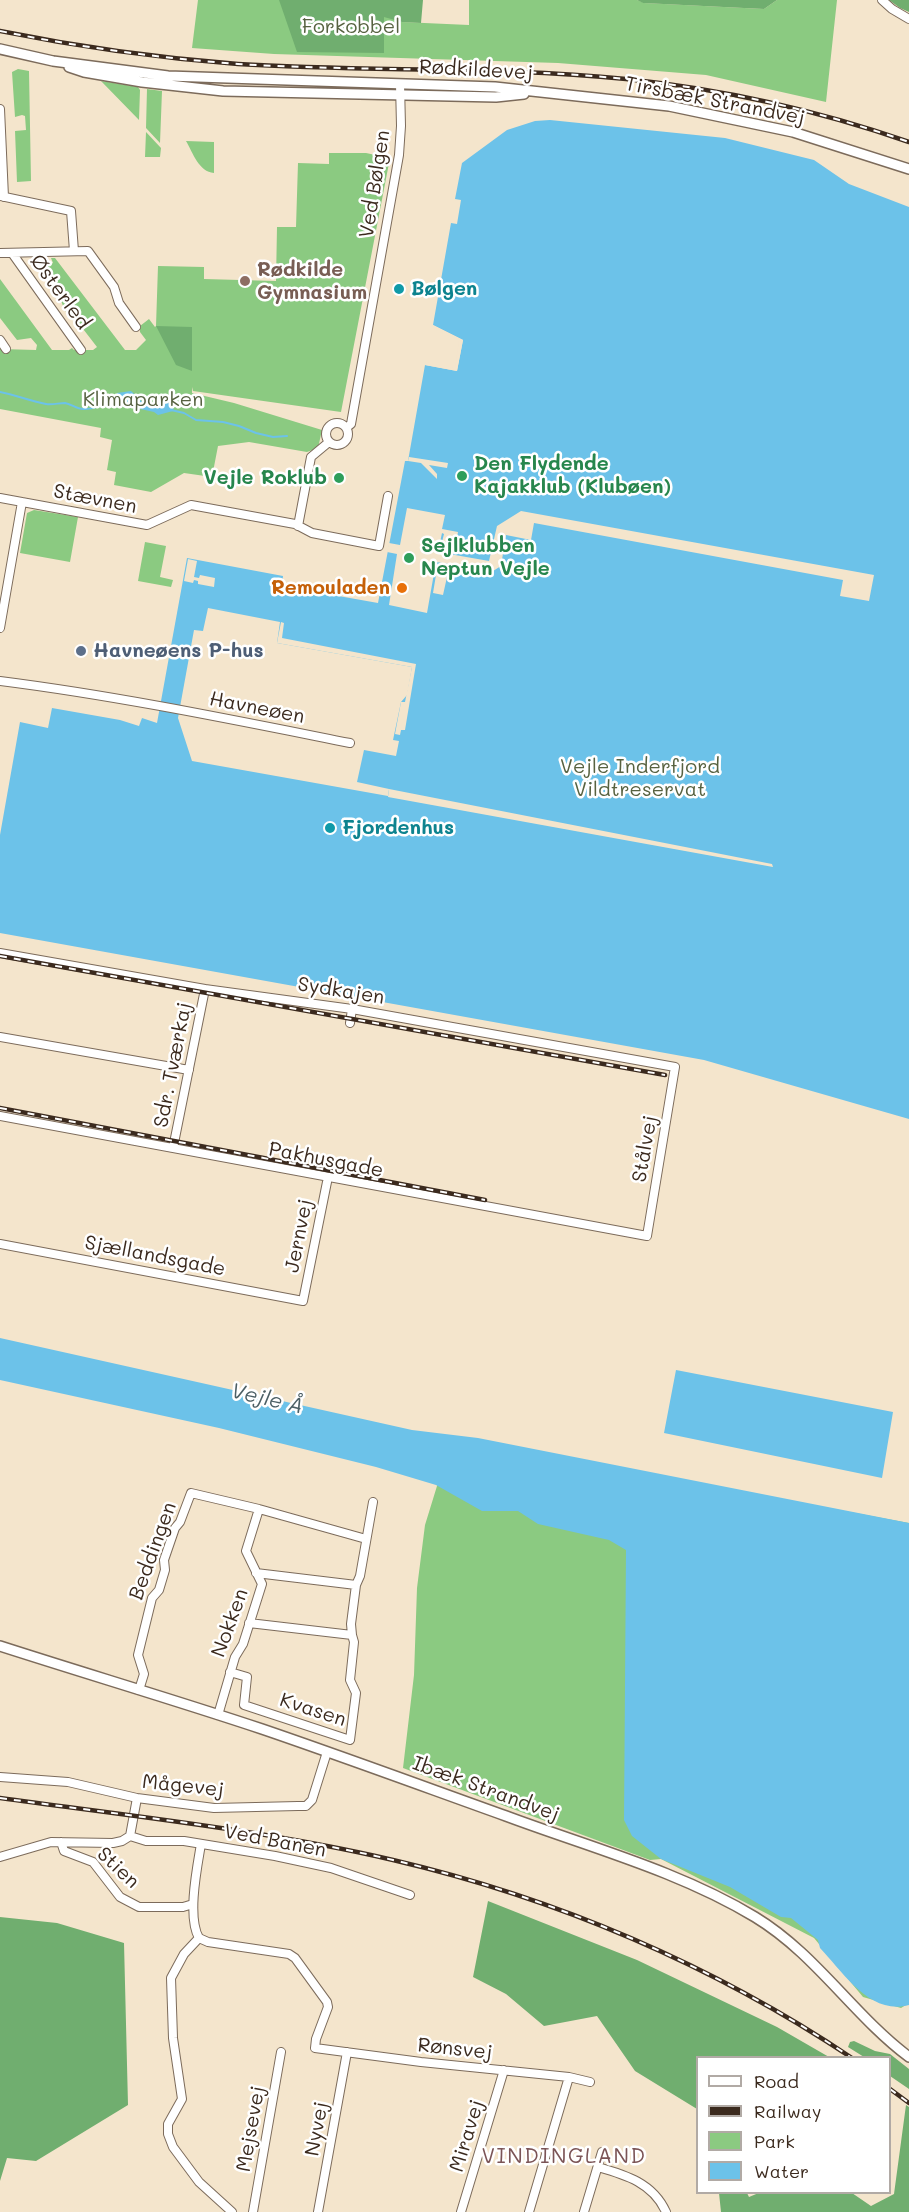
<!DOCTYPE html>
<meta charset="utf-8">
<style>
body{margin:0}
#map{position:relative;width:909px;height:2212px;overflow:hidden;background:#f4e5cc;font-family:Mali,sans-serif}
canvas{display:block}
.legend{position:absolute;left:696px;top:2056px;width:195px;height:138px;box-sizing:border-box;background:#fff;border:2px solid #b1aaa5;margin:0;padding:8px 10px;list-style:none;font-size:18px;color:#3b2a1e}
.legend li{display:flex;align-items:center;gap:12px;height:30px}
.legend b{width:30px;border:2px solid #b1aaa5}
</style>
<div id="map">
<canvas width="909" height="2212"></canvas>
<ul class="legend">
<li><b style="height:8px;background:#fff"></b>Road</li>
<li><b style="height:8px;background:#3b2a1e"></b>Railway</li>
<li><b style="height:16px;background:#8bca81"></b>Park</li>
<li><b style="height:16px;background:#6cc2e9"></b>Water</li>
</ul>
</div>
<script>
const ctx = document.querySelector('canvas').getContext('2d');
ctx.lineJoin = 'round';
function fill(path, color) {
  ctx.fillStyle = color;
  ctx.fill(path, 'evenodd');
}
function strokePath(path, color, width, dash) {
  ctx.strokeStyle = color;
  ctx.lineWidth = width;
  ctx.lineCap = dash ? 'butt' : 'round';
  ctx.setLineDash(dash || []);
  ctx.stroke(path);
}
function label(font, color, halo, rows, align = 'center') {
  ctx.font = font + ' Mali,sans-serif';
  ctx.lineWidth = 5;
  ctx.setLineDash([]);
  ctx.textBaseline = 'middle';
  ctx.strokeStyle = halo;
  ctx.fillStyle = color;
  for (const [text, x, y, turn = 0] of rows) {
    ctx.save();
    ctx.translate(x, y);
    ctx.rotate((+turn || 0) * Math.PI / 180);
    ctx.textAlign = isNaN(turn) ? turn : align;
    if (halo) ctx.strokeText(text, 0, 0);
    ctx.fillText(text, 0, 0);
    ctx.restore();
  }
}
fill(new Path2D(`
 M198 0H364L402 22 469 25V0H637L644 3 764 9 777 0H837L826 102 706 75 558 63 274 54 192 48Z
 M18 69 29 71 31 181 17 182 15 131 26 130 25 116 22 115 15 117 12 72Z
 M101 81 138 87 140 90 139 120Z
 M147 89 162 91 160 143 146 128Z
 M146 132 161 148 160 157H145Z
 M186 141 214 142V173C199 172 193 153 186 141Z
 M329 153H366L390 158 341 412 193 391 192 387V393L234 403 322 430 318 448 307 452 249 442 218 446 212 477 184 473 151 492 114 485 116 472 107 470 112 440 100 437 101 428 0 409V349L36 350 37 345 31 338 17 340 0 318V279L52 350H69L72 348 74 350H93L97 347 70 312H66C62 305 61 299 58 293 52 284 43 277 45 266L53 263 51 258H55L125 350H136L146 340 140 332V326L149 319 155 327 156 326 158 266 204 267V279L276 281 277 227H296L298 163 329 164Z
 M34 510 78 517 70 562 20 553 27 513Z
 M145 542 166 546 160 577 173 580 171 587 138 581Z
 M445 1437 909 1523V2003L901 2008 863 1997 814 1938 661 1859 650 1860 403 1768 414 1675 417 1588 425 1525 437 1486Z`), '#8bca81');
fill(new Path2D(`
 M279 0H423L421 23 402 22 384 17V53L297 52Z
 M637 0H777L764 9 643 3Z
 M889 0H909V12L900 8Z
 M156 326 192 327V371L176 365Z
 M488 1901 637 1960 777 2027 829 2057 698 2058 697 2109 635 2071 597 2016 544 2026 506 1994 473 1977Z
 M0 1917 57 1923 124 1943 128 2105 36 2161 7 2158 0 2181Z
 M854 2041 875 2051 890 2054 909 2069V2089L890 2076V2058L864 2057 848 2047 850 2042Z
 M906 2105 909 2107V2212H721L719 2193H747L749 2197 761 2192 852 2193 871 2206 894 2194Z`), '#70ae6f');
fill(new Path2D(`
 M550 120 725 138 814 160 849 184 909 207V1119L704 1060 0 933V835L20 722 48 728 52 708 120 720 139 726 142 718 157 723 187 558 283 576 282 586 378 603 405 461H408L425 365 457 371 463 340 433 325 451 223 457 224 461 200 455 199 462 163 507 130 535 121ZM208 608 280 622 277 643 412 667 407 695 401 702 393 740 399 741 396 756 364 750 357 782 389 789 388 796 192 761 178 718 194 630 203 631Z
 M131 391C144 403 146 410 164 402L174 404 173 411 158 415 154 412 113 403 117 393Z
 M0 1338 412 1430 478 1438 909 1523V2005C870 2016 843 1972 820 1948L818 1940 791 1918 781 1917 730 1887 661 1859 632 1836 624 1820 626 1550 609 1540 538 1524 518 1511H482L436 1485 376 1467 219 1428 0 1380Z
 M676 1370 893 1412 882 1478 664 1433Z`), '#6cc2e9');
fill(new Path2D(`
 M433 325 463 340 457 371 425 365 426 362 455 368 459 341 432 328Z
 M409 457 448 463 447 468 429 465 437 474V479L421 463 408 461Z
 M407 508 445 515 442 529 458 532 454 553 440 550 444 534 442 533 438 552 489 561 497 526 521 511 874 575 869 601 840 596 843 580 534 523 531 540 506 535 501 566 493 571 436 562 427 613 389 605 397 554 387 552 389 543 400 545Z
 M188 559 197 561 194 577 199 578 200 575 215 578 214 587 198 584V581L194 580 193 583 184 581Z
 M436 575 447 577 443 595 433 593Z
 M281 622 284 623 282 638 416 664 405 730H401L400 735 395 734 401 702H405L412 667 277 643Z
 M389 789 772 864 773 867 388 797Z`), '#f4e5cc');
strokePath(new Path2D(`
 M0 392C16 395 30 401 46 404 52 405 59 403 65 403 71 404 77 409 83 409 94 410 104 403 116 403
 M171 410 184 413 196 420 223 422 239 426 256 433 273 437 287 436`), '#6cc2e9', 2);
const minor = new Path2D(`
 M882 0 892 9 909 19
 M0 109 4 197
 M0 196 71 211 74 251
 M0 253 88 251 114 287 119 303 136 327
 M12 253 81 350
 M0 340 6 349
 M326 434a11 11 0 1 1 22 0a11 11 0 1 1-22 0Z
 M346 428 351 424 399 155 401 126 400 84
 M0 498 147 525 191 505 295 524 312 533 379 546 388 496
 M298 526 311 457 329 442
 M0 628 22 502
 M0 681C118 696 234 720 350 743
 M0 953 205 989 352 1009 675 1067 647 1236 0 1116
 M350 1023 352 1009
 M0 1037 189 1070
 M173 1148 205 989
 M0 1244 303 1301 328 1177
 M256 1573 356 1585
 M249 1623 352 1635
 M230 1672 247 1677 244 1705 350 1740 356 1693 350 1680 354 1642 352 1635 351 1624 356 1585 360 1576 373 1502
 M139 1690 144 1674 138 1655 152 1598 159 1590 165 1570 164 1560 175 1528 180 1522 191 1493 259 1509 366 1539
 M218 1715 235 1657 243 1644 262 1584 246 1551 259 1509
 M0 1777 68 1782 137 1798 214 1808 298 1806H306L312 1800 327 1752
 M130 1836 146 1841H184L275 1856 331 1868 410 1895
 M61 1842 64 1851 93 1862 120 1897 139 1907H183L193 1904
 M0 1857 51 1842 113 1843 122 1841 130 1836 137 1798
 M199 1938 208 1942 289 1954 295 1958 327 2002 328 2007 316 2039 315 2048 421 2062 569 2077 590 2082
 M199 1938 184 1954 171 1978 173 2038 182 2099 168 2124V2134L173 2147 199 2182 232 2212
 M199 1938C187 1917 197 1868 201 1844
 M598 2167C626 2175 653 2183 666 2212
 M253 2212 281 2052
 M318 2212 347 2052
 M461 2212 504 2070
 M529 2212 569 2077
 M584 2212 602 2152`);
const tertiary = new Path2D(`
 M0 49 53 61 168 76 495 87 669 106 793 132 909 169
 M69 67 84 72 142 82 223 91 496 97 524 94
 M0 1646C87 1674 175 1700 262 1729 344 1757 425 1787 506 1816 589 1847 679 1871 755 1917 816 1954 853 2015 909 2057`);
strokePath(minor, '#7c6b5b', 10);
strokePath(tertiary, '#7c6b5b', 12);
strokePath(minor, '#fff', 8);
strokePath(tertiary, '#fff', 9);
const rail = new Path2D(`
 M0 31C79 47 158 58 238 64 367 72 497 66 626 79 722 89 817 110 909 142
 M0 956 665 1075
 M0 1108 485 1200
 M0 1798C131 1816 264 1830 393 1860 556 1898 713 1965 852 2058
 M890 2089 909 2103`);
strokePath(rail, '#3b2a1e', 4.5);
strokePath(rail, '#fff', 2, [7]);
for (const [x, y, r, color] of [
 [245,281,6,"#8d6e63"],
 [399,289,6,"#0f9aa8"],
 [462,476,6,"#2e9e5b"],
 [339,478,6,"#2e9e5b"],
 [409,558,6,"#2e9e5b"],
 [402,588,6,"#e8710a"],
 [81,651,6,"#5c6f8a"],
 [330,828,6,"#0f9aa8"]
]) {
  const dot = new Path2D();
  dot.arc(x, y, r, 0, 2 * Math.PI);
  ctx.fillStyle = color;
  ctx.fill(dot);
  strokePath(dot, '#fff', 2);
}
label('20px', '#576241', '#fff', [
 ["Forkobbel",351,27],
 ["Klimaparken",143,400],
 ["Vejle Inderfjord",640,767],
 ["Vildtreservat",640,790]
]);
label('20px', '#3b2a1e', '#fff', [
 ["Rødkildevej",476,70,3],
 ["Tirsbæk Strandvej",715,101,11],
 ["Ved Bølgen",375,184,-81],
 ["Østerled",60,292,54],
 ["Stævnen",95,499,11],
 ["Havneøen",257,708,11],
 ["Sydkajen",341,991,9],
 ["Sdr. Tværkaj",173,1065,-79],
 ["Stålvej",645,1149,-80],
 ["Pakhusgade",326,1160,11],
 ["Jernvej",299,1236,-79],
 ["Sjællandsgade",155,1256,11],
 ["Beddingen",153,1551,-70],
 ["Nokken",230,1623,-70],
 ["Kvasen",313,1710,18],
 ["Mågevej",183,1786,6],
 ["Ibæk Strandvej",486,1789,20],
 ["Ved Banen",275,1841,11],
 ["Stien",118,1868,43],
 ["Rønsvej",455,2049,6],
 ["Mejsevej",251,2129,-80],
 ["Nyvej",317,2129,-80],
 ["Miravej",467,2136,-73]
]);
label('bold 20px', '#785e54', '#fff', [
 ["Rødkilde",257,270],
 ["Gymnasium",257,293]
], 'left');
label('bold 20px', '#0d838f', '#fff', [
 ["Bølgen",411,289],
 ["Fjordenhus",342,828]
], 'left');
label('bold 20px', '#27864d', '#fff', [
 ["Den Flydende",474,464],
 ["Kajakklub (Klubøen)",474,487],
 ["Vejle Roklub",327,478,"right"],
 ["Sejlklubben",421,546],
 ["Neptun Vejle",421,569]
], 'left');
label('bold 20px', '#c56008', '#fff', [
 ["Remouladen",390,588]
], 'right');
label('bold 20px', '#4e5e75', '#fff', [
 ["Havneøens P-hus",93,651]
], 'left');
label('italic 21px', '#4c5f65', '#fff', [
 ["Vejle Å",267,1399,13]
]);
ctx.letterSpacing = '1.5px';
label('21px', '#7b5456', '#fff', [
 ["VINDINGLAND",564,2157]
]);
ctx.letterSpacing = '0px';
</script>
